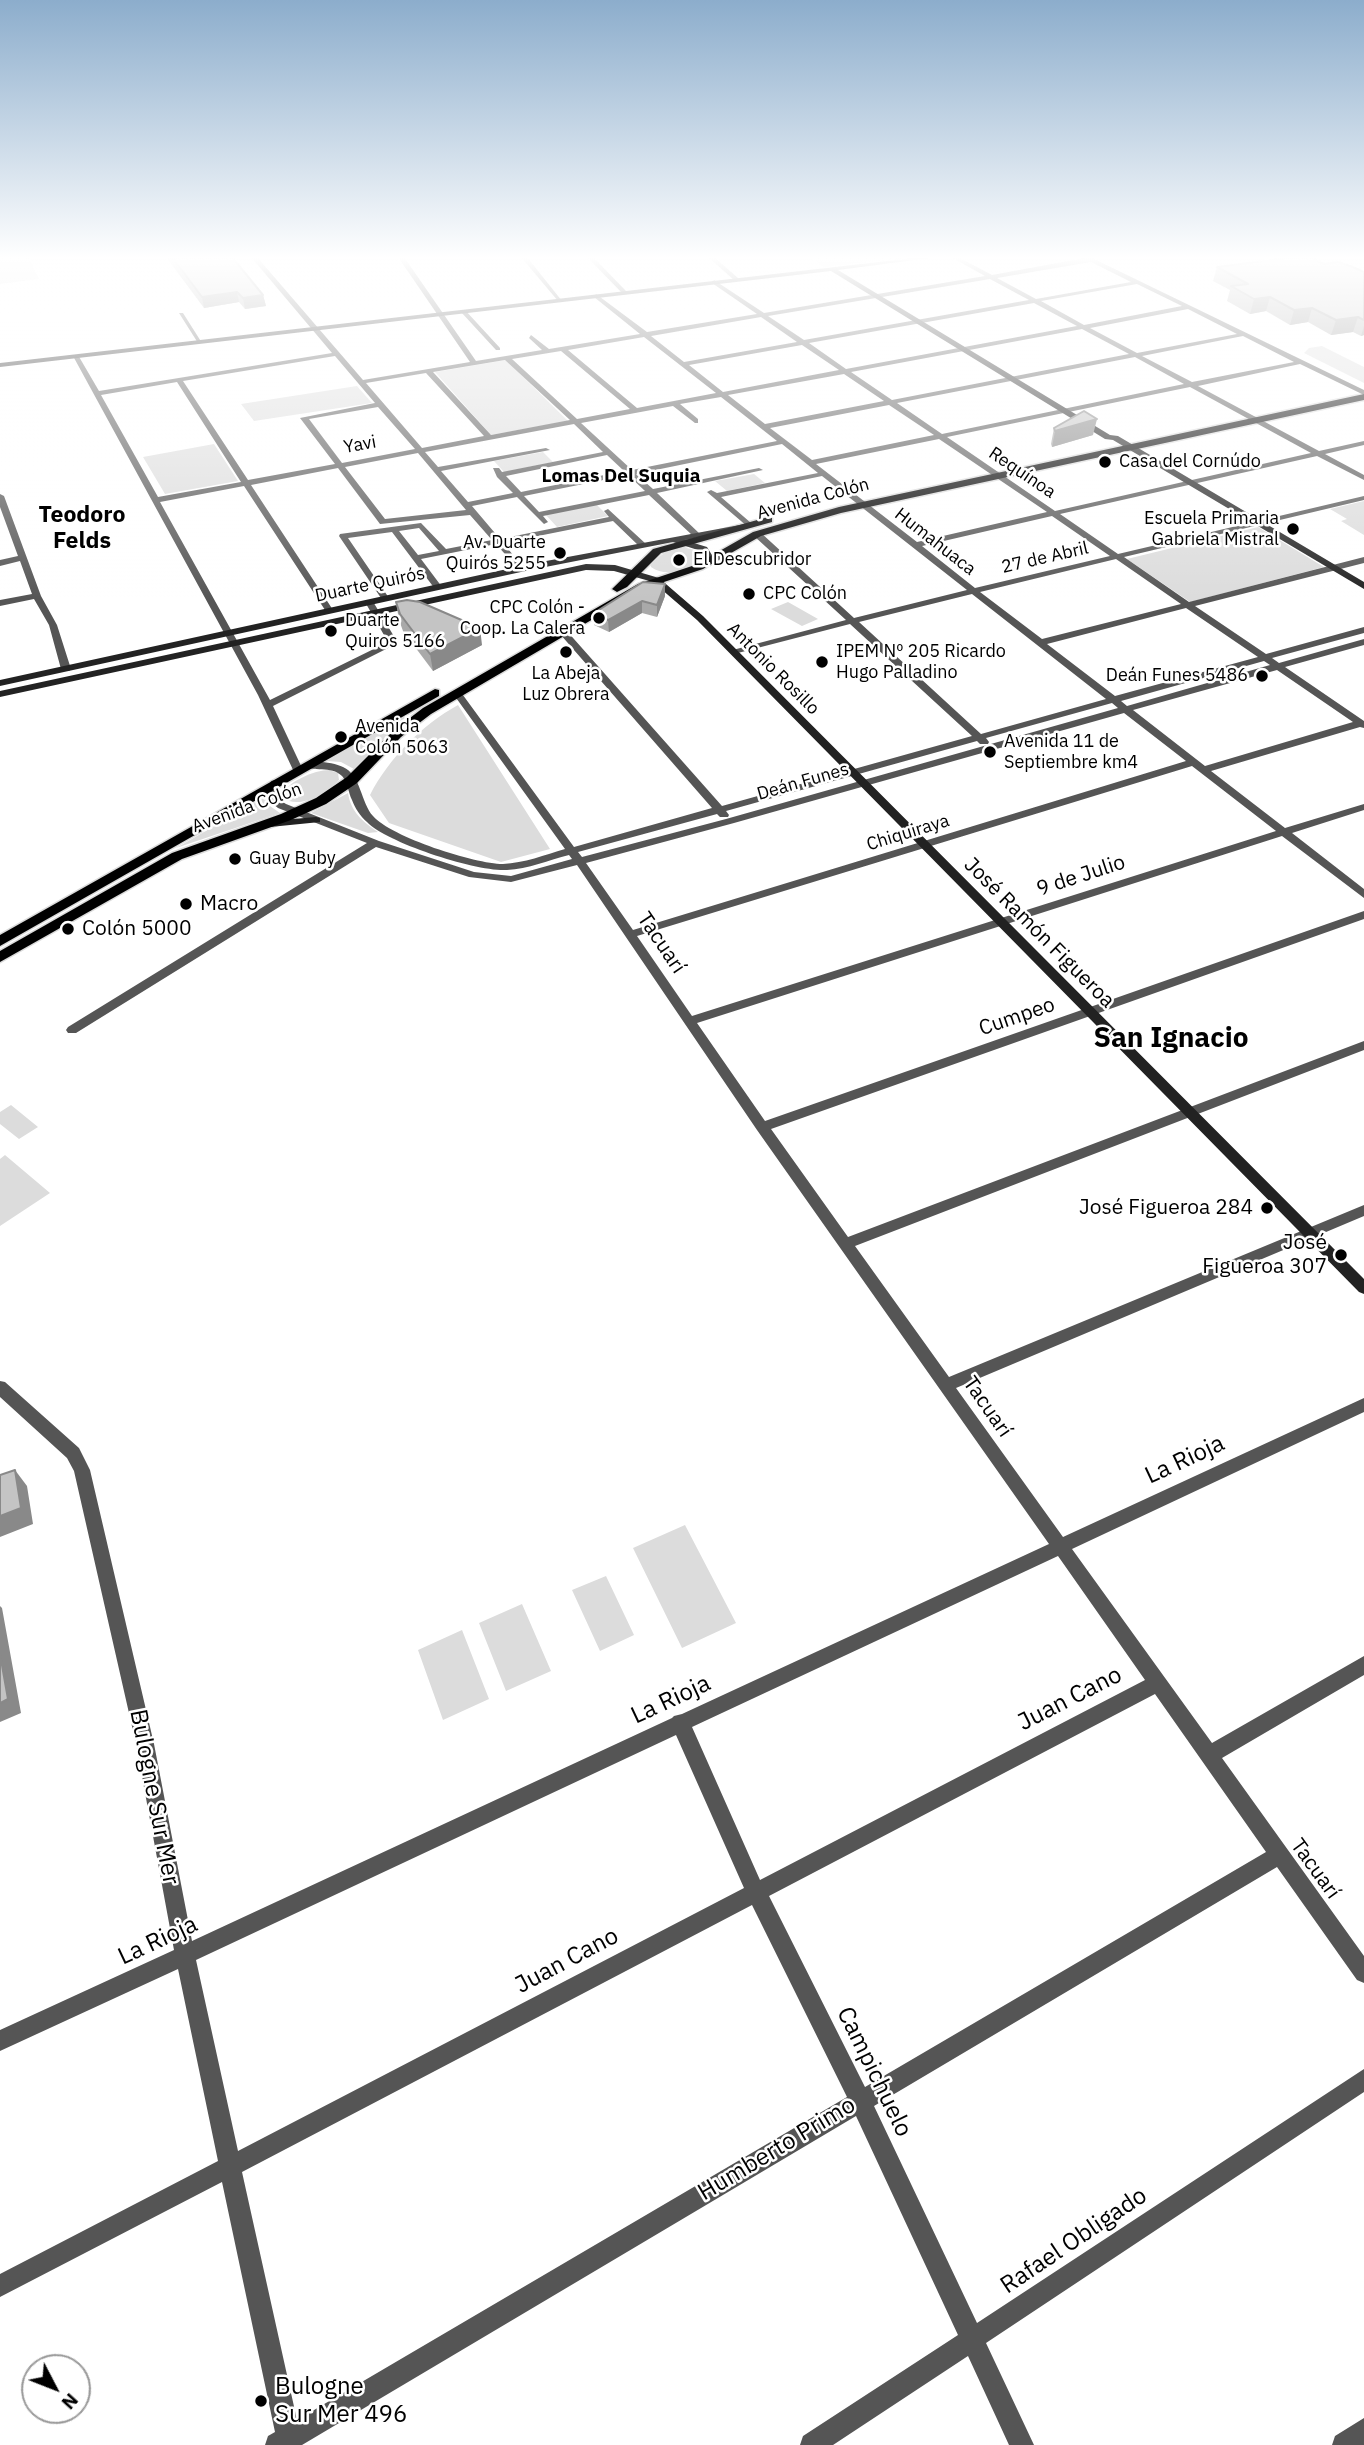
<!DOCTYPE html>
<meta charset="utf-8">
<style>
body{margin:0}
#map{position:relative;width:1364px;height:2445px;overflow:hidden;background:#fff;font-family:"IBM Plex Sans",sans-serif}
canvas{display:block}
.north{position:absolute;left:21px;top:2354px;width:70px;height:70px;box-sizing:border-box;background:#fff;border:2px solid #999;border-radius:50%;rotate:132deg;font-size:19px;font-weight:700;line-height:28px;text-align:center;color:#000}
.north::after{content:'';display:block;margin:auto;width:24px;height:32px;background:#000;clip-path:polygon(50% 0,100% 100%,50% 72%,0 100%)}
</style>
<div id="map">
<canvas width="1364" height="2445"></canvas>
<div class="north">N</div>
</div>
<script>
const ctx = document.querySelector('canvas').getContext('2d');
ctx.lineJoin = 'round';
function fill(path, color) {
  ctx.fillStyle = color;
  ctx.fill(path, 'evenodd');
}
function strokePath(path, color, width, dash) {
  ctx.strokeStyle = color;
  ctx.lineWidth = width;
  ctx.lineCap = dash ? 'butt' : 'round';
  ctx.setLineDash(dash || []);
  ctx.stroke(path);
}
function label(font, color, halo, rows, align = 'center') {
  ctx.font = font + ' "IBM Plex Sans",sans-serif';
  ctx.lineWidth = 5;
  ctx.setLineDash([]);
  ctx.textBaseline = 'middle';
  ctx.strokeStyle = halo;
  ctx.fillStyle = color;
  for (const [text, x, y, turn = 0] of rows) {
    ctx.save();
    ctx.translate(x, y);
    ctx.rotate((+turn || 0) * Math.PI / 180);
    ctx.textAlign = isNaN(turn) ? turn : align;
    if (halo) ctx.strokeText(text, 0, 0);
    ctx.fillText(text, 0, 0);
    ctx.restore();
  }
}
fill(new Path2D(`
 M0 257H28L39 279 0 284Z
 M811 257H914L823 267Z
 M1322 346 1364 367V383L1304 353 1309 348Z
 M506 360 568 421 491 435 435 372Z
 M357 386 372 403 254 421 241 404Z
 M214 444 238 481 165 494 143 457Z
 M543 452 553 462 504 472 494 461Z
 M754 474 765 483 727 491 715 481Z
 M1364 501V535L1341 521 1347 519 1330 509Z
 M596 504 608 516 557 527 546 515Z
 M1258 527 1324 567 1190 602 1127 559Z
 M683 547 698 551 704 559C688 568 668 579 651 567L650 563 666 552Z
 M788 602 818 619 802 626 771 609Z
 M458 705 550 849 501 862 389 823 370 795C389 758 422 725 458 705Z
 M410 713 354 769 341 762 327 761Z
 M329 770 338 773 339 780C327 793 299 811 282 797 285 782 315 770 329 770Z
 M348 793C351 812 362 821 378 832L368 833 311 813Z
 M265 797 267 804 280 813 176 848Z
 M11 1105 38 1127 19 1139 0 1124V1112Z
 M5 1155 50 1193 0 1226V1159Z
 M685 1525 736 1623 682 1648 633 1548Z
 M606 1576 634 1635 600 1651 572 1590Z
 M522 1604 551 1671 506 1691 479 1623Z
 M462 1630 489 1699 443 1720 418 1650Z`), '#dcdcdc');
const primary = new Path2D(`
 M1364 394V400L841 513 761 536 703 569 646 588 431 714 401 737 357 783 326 804 291 820 182 859 0 962V951L172 853 281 814 316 798 347 777 393 731 423 708 638 584 695 565 753 532 839 507Z
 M768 517 772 518V522L661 553 627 587 617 592 612 589 653 549Z
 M435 689 439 690V696L0 946V935Z`);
strokePath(primary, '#dbdbdb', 3);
fill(new Path2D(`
 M251 257H257L363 380 470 362 398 257H404L476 361 542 350 529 338 531 335 549 349 640 334 594 297 596 294 647 332 757 314 712 283 714 280 764 313 985 276 951 257H958L992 275 1090 257 1364 390V395L1362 394 1300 364 1198 386 1319 451 1364 441V445L1325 454 1364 475V480L1317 456 1060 514 1118 554 1364 496V500L1124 557 1189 602 1364 557V563L1195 606 1266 654 1364 627V633L1272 658 1279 663 1364 639V645L1285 667 1364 721V728L1360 727 1211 771 1285 828 1364 804V810L1292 833 1364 889V898L1282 836 697 1023 765 1121 1364 911V919L771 1129 848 1237 1364 1041V1050L855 1246 949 1377 1364 1205V1216L956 1388 1063 1537 1364 1398V1412L1072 1549 1212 1743 1364 1656V1675L1222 1758 1364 1956V1983L1357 1980 1277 1867 874 2106 977 2323 1364 2069V2092L986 2343 1034 2445H1009L968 2356 833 2445H800L803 2436 958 2335 856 2116 302 2445H265L268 2436 275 2432 222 2182 0 2297V2274L218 2161 178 1969 0 2051V2030L174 1950 136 1744 74 1471 67 1458 0 1397V1381L5 1382 79 1448 90 1470 154 1744 192 1941 672 1718 674 1716 682 1714 1049 1544 757 1130 577 865 511 882 469 877 376 847 76 1033H68L66 1030 68 1027 367 843 278 808 268 800 267 791 271 781 275 780 280 783 277 791 278 799 286 804 379 841 474 872 511 876 572 859 569 855C549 860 528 869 507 870 477 872 387 843 367 822 360 816 355 808 352 800 348 792 348 782 342 776 331 765 313 773 302 765 311 759 333 762 343 767 361 775 361 803 373 816 391 837 475 864 503 864 524 863 545 855 565 849L454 695V691H460L574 847 712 808 560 634V630H566L722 806 972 736 850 624 734 654 729 651 846 620 754 536V532H760L854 618 967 590 822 476 721 497 751 523V527H748L707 492 711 490 717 493 818 473 782 444 636 474 653 489 759 468 763 470 657 493 700 534 683 544 679 542 691 534 649 495 543 516 548 522 544 524 517 497 472 506 500 539 609 517 604 511 608 509 646 544 639 546 613 521 503 543 525 569 521 572 496 544 421 559 442 587 438 590 435 589 392 532 348 538 389 598 385 601 381 598 339 536 340 534 421 523 446 549 492 540 470 515 380 524 338 468 251 485 333 610 329 613 325 610 244 486 160 502 270 700 388 642 365 602 366 600H372L398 643 273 706 303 770 294 772 258 695 73 356 78 355 99 391 332 353ZM1091 262 1131 282 1036 299 997 278ZM990 279 1029 300 804 340 768 316ZM1137 284 1182 306 1084 325 1041 301ZM1034 303 1077 326 846 369 809 343ZM1188 309 1237 334 1137 353 1090 328ZM761 317 797 342 684 362 651 336ZM1082 329 1129 354 892 400 851 372ZM1243 336 1294 362 1192 382 1142 356ZM644 337 716 393 637 408 568 350ZM802 345 839 370 723 392 689 365ZM561 351 630 409 577 419 512 359ZM335 356 375 403 300 418 335 464 248 480 183 381ZM1135 357 1184 384 942 434 897 403ZM505 360 570 420 491 435 433 372ZM426 373 484 436 422 448 366 383ZM844 374 884 401 765 424 728 395ZM177 382 241 482 158 497 101 395ZM1190 387 1311 453 1055 511 947 437ZM721 397 777 441 632 470 581 423 673 406 695 423H698V419L680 404ZM889 405 934 435 812 460 770 428ZM378 407 415 449 342 463 309 419ZM574 424 603 452 502 472 499 468H493L497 477 513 493 468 502 441 471 550 450 546 448 438 467 425 452ZM939 439 1047 512 917 542 816 464ZM418 453 466 510 385 519 345 467ZM607 455 624 471 521 492 506 476ZM628 475 645 491 539 512 524 496ZM1052 516 1110 556 975 588 922 546ZM419 528 439 551 418 555 399 531ZM1116 559 1181 604 1042 639 980 592ZM972 594 1106 699 981 734 859 622ZM1186 608 1258 657 1115 696 1047 644ZM1264 661 1270 665 1127 706 1121 701ZM1277 670 1353 722 1205 766 1133 710ZM1112 703 1118 708 726 819 582 857 578 852 717 814 720 817H728L729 815 726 811 977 741 980 744H988L989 742 986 738ZM1124 713 1186 761 633 930 586 863 734 823ZM1192 766 1276 831 692 1016 637 936ZM1058 1556 1145 1680 760 1880 692 1727ZM1155 1694 1266 1852 865 2087 769 1896ZM676 1735 744 1888 238 2151 196 1960ZM752 1905 847 2097 297 2420 242 2172Z
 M521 257H527L562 301H558Z
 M587 257H593L626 291V293H622Z
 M708 257H714L738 278V280H734Z
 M461 310H465L500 348V350H496L461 312Z
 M179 313H183L202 343H198Z
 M0 494 4 496 41 596 57 625 71 669 69 671 61 669 49 625 34 599 0 606V600L32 594 20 561 0 566V560L18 556 0 507Z
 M1364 2418V2445H1332L1335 2436Z`), '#555');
fill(new Path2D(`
 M922 257H938L838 270 1110 435 1118 436 1364 582V589L1113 440 1105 439 831 271 0 367V363Z
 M745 524H748V528L684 540 707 547 715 560 711 563 708 562 701 551 673 542 530 570 0 686V680L530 564Z
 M586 564 615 565 659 578 703 616 1364 1279V1294L1359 1292 697 620 653 582 614 571 586 570 0 697V691Z
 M316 817 320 818V822L270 827 265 824 270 821Z`), '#222');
fill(primary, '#000');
fill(new Path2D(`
 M166 257H232L263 295 266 306 245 309 239 302 204 308Z
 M1324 264 1364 272V335L1361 336 1353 332 1331 335 1308 322 1290 325 1266 311 1250 314 1227 301 1230 290 1213 281 1217 267Z
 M1054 428 1093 435 1052 447 1051 444Z
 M665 596 657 617 642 613 609 632 594 625V613Z
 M396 602 482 645 433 671 403 631 399 620Z`), '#a9a9a9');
fill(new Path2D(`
 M237 292 239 302 204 308 202 297Z
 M263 295 266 306 245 309 243 298Z
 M1270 297 1266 311 1250 314 1254 299Z
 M1312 308 1308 322 1290 325 1294 310Z
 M1358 317 1353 332 1331 335 1336 320Z
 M1364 326V335L1361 336Z
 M1097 419 1093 435 1052 447 1055 431Z
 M665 584V596L657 617V605Z
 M642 601V613L609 632 608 620Z
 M480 628 482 645 433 671 430 654Z
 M15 1470 27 1486 33 1524 0 1537V1516Z
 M0 1606 2 1608 21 1713 0 1722Z`), '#898989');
const building = new Path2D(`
 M172 257H232L263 295 243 298 237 292 202 297Z
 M1295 257H1310L1324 264 1338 262 1353 267 1364 272V320L1358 317 1336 320 1312 308 1294 310 1270 297 1254 299 1231 286 1248 284 1217 267Z
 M1084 411 1097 419 1055 431 1054 428Z
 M643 582 665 584 657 605 642 601 608 620 594 613Z
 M407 600 420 602 480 628 430 654 400 614 396 602Z
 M15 1470 21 1508 0 1516V1475Z
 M0 1654 8 1699 0 1703Z`);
fill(building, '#c4c4c4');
strokePath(building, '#898989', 2);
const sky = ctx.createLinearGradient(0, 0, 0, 599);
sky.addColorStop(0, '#8cadcc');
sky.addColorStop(0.43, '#fff');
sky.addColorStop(1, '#ffffff00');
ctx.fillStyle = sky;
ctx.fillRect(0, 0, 1364, 599);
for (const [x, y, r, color] of [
 [1105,462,7,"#000"],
 [1293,529,7,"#000"],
 [560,553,7,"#000"],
 [679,560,7,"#000"],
 [749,594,7,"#000"],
 [599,618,7,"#000"],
 [331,631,7,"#000"],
 [566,652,7,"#000"],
 [822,662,7,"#000"],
 [1262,676,7,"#000"],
 [341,737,7,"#000"],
 [990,752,7,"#000"],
 [235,859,7,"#000"],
 [186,904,7,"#000"],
 [68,929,7,"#000"],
 [1267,1208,7,"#000"],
 [1341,1255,7,"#000"],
 [261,2401,7,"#000"]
]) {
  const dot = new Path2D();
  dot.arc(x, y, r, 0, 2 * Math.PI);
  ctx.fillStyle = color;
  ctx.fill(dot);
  strokePath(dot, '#fff', 2.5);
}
label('18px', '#000', '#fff', [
 ["Yavi",360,445,-10],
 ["Requínoa",1022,473,34],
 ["Avenida Colón",813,499,-15],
 ["Humahuaca",935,542,38],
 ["27 de Abril",1045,558,-13],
 ["Duarte Quirós",370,585,-12],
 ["Antonio Rosillo",773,669,45],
 ["Deán Funes",803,782,-16],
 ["Avenida Colón",247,808,-20],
 ["Chiquiraya",908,833,-17]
]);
label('18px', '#000', '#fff', [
 ["Casa del Cornúdo",1119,462],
 ["Escuela Primaria",1279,519,"right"],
 ["Gabriela Mistral",1279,540,"right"],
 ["Av. Duarte",546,543,"right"],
 ["Quirós 5255",546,564,"right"],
 ["El Descubridor",693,560],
 ["CPC Colón",763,594],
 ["CPC Colón -",585,608,"right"],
 ["Coop. La Calera",585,629,"right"],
 ["Duarte",345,621],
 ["Quiros 5166",345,642],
 ["IPEM Nº 205 Ricardo",836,652],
 ["Hugo Palladino",836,673],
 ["La Abeja",566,674,"center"],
 ["Luz Obrera",566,695,"center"],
 ["Deán Funes 5486",1248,676,"right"],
 ["Avenida",355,727],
 ["Colón 5063",355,748],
 ["Avenida 11 de",1004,742],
 ["Septiembre km4",1004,763],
 ["Guay Buby",249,859]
], 'left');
label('bold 19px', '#000', '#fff', [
 ["Lomas Del Suquia",621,477]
]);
label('21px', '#000', '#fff', [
 ["9 de Julio",1081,876,-18],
 ["José Ramón Figueroa",1039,933,45],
 ["Tacuarí",661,943,56],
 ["Cumpeo",1017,1017,-19],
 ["Tacuarí",987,1407,55],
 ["Tacuarí",1315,1869,54]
]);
label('21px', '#000', '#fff', [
 ["Macro",200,904],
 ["Colón 5000",82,929],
 ["José Figueroa 284",1253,1208,"right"],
 ["José",1327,1243,"right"],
 ["Figueroa 307",1327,1267,"right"]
], 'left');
label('bold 23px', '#000', '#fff', [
 ["Teodoro",82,515],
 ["Felds",82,541]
]);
label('24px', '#000', '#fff', [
 ["La Rioja",1185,1460,-25],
 ["Juan Cano",1070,1699,-27],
 ["La Rioja",671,1700,-25],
 ["Bulogne Sur Mer",154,1797,79],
 ["La Rioja",158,1941,-25],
 ["Juan Cano",567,1961,-28],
 ["Campichuelo",874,2072,64],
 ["Humberto Primo",777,2149,-31],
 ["Rafael Obligado",1074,2241,-34]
]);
label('24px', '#000', '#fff', [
 ["Bulogne",275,2387],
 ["Sur Mer 496",275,2415]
], 'left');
label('bold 28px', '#000', '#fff', [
 ["San Ignacio",1171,1039]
]);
</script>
